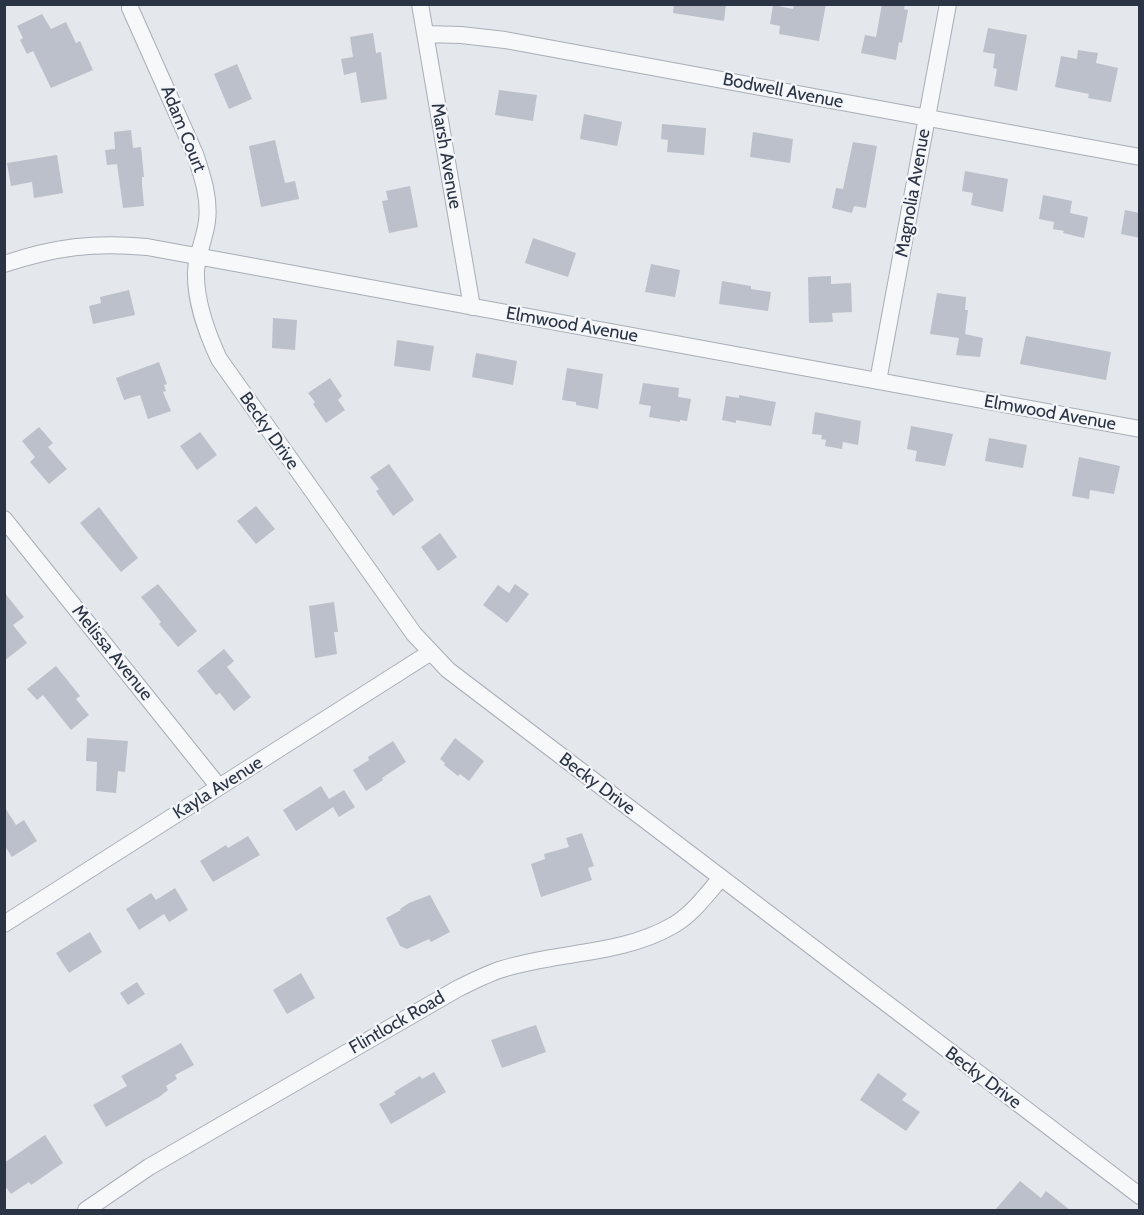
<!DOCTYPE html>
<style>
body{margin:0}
#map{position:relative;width:1144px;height:1215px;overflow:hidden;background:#e4e7ec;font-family:Cabin,sans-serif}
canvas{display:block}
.frame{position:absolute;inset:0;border:6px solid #2b3445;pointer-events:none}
</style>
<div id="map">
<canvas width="1144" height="1215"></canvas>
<div class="frame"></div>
</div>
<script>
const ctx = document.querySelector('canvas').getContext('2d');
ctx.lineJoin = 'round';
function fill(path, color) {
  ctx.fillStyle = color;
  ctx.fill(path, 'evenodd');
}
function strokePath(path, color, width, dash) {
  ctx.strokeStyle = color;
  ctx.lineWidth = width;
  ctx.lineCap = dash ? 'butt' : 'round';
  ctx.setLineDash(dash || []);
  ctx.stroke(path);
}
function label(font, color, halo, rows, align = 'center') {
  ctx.font = font + ' Cabin,sans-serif';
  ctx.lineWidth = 4.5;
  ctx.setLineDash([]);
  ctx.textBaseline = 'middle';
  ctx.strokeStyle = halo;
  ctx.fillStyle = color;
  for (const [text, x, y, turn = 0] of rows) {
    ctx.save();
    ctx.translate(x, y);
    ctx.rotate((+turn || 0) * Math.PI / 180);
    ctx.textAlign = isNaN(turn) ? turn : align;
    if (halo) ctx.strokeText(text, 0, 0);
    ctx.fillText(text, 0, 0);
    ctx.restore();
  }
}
fill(new Path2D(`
 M674 4H726L724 21 673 13Z
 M794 4H826L819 41 779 34 780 26 770 24 773 5 793 9Z
 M882 4H905L904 9 908 10 902 43 899 42 896 60 861 53 865 35 876 37Z
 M42 14 51 29 66 22 76 43 80 41 93 70 51 88 33 51 27 54 20 40 23 38 17 26Z
 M988 28 1027 35 1017 91 994 86 997 69 993 68 995 54 983 52Z
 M373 33 376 53 381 52 387 99 361 103 356 72 344 75 341 59 353 57 350 37Z
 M1078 50 1098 53 1096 63 1118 68 1111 102 1088 98 1089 94 1055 87 1061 56 1077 59Z
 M237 64 252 99 229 109 214 74Z
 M499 90 537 95 533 121 495 115Z
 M584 114 622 122 617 146 580 139Z
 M662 124 706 128 704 155 667 152 668 140 661 139Z
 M131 130 133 148 141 147 144 177H142V184L144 206 123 208 117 164 107 165 105 150 115 149 114 132Z
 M753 132 793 139 790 163 750 157Z
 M275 140 285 183 295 181 299 199 261 207 249 146Z
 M853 142 877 146 866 208 854 206 852 213 832 208 836 188 843 189Z
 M57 155 63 193 34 198 32 182 11 186 7 163Z
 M965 171 1008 179 1003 212 971 205 973 193 962 191Z
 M410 186 418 227 389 233 382 201 388 200 386 191Z
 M1043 195 1072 201 1070 213 1088 217 1084 238 1063 233 1064 231 1053 229 1054 222 1039 219Z
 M1125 210 1140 213V238L1121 234Z
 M533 238 576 253 568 277 525 263Z
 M651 264 680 270 675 297 645 292Z
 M831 276V284L851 283 852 312 832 313 833 322 809 323 808 277Z
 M722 281 751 286V289L771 292 768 311 719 304Z
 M129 290 135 315 93 324 89 306 101 303 100 297Z
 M937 293 966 297 965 310H968L965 334 983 338 980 357 956 355 959 338 930 334Z
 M273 318 297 320 295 350 272 348Z
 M1026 336 1111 352 1106 380 1020 364Z
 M397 340 434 346 430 371 394 366Z
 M476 353 517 361 513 385 472 377Z
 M159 362 167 384 164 385 166 391 163 392 171 411 148 419 140 395 124 400 116 378Z
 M567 368 603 374 598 409 576 405V402L562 400Z
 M330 378 342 396 338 400 345 410 326 423 313 404 315 402 308 393Z
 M643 383 679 388 678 397 691 399 687 421 680 420V422L649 417 651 406 639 404Z
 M739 395 776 402 771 426 736 420V423L722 420 726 396 739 398Z
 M815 412 861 421 858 445 843 442 842 449 825 446 826 440 821 439 822 435 812 434Z
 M911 426 953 434 945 466 915 461 917 451 907 449Z
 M39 427 53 443 48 447 67 469 49 484 30 462 35 457 22 441Z
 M200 432 217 455 197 470 180 446Z
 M989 438 1027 445 1023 468 985 461Z
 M1079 457 1120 466 1114 494 1090 490 1089 499 1072 496Z
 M389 464 414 500 393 516 376 491 379 489 370 477Z
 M256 506 275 529 256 544 237 521Z
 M99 507 138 558 121 572 80 523Z
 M440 533 457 557 438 571 421 547Z
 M158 584 197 631 178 647 159 624 161 622 141 597Z
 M515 584 529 594 507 623 483 605 498 585 509 593Z
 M4 592 24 617 13 625 27 643 4 661Z
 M334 602 338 632H334L337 654 315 658 309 606Z
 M224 649 234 661 227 667 251 697 234 711 220 693 216 695 197 671Z
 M56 666 80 696 76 699 89 715 71 730 43 695 37 700 27 689Z
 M87 738 128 741 125 772 118 771 116 793 96 791 97 762 86 761Z
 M455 738 484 761 469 781 460 774 458 776 444 765 445 763 440 759Z
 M393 741 406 762 382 778 383 780 366 791 353 770 369 760 368 757Z
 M321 786 329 799 344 790 355 807 339 817 333 807 296 831 283 810Z
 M4 806 16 825 24 820 37 841 12 857 4 845Z
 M582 833 594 866 588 868 592 880 541 897 531 864 545 859 544 854 569 847 566 838Z
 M248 836 260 855 213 882 200 861 226 845 228 848Z
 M175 888 188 910 169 922 164 914 139 930 126 909 151 893 156 900Z
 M430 895 450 932 431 942 429 939 407 949 400 946 386 918 401 910 400 909 409 903Z
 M90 932 102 952 69 973 56 953Z
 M301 973 315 998 287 1014 273 990Z
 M137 982 145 994 128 1005 120 993Z
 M536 1025 546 1052 502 1068 491 1040Z
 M181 1043 194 1065 175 1075 177 1079 166 1086 168 1090 159 1097 106 1127 93 1105 127 1086 121 1076Z
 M434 1072 446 1092 391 1124 379 1104 396 1094 394 1092 420 1076 422 1079Z
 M878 1073 907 1094 902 1100 920 1112 906 1131 860 1100Z
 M45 1135 63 1163 31 1185 29 1182 11 1194 4 1185V1163Z
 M1020 1181 1041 1198 1046 1191 1070 1210H995Z`), '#bbc0ca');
const street = new Path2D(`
 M420 4 472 307
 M130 8 195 154C202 175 210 198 207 221 205 238 197 254 196 271 195 301 206 331 219 359L414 634 448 670 1140 1196
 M425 34 461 35 505 40 1140 157
 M4 264C55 247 94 242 147 247L1140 429
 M878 381 948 4
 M4 519 219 787
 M4 924 431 652
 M86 1210 149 1167 457 989C471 982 485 975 499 970 556 951 619 956 672 926 692 915 706 895 721 878`);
strokePath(street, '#a9aeb7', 18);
strokePath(street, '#f7f8fa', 16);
label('18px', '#2b3445', '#f4f6f9', [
 ["Bodwell Avenue",783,91,11],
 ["Adam Court",183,129,68],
 ["Marsh Avenue",446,156,80],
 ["Magnolia Avenue",913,193,-80],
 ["Elmwood Avenue",572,325,10],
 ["Elmwood Avenue",1050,413,10],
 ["Becky Drive",269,431,55],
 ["Melissa Avenue",112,653,51],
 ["Becky Drive",597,784,37],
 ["Kayla Avenue",218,788,-32],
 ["Flintlock Road",397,1023,-30],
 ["Becky Drive",983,1078,37]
]);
</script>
